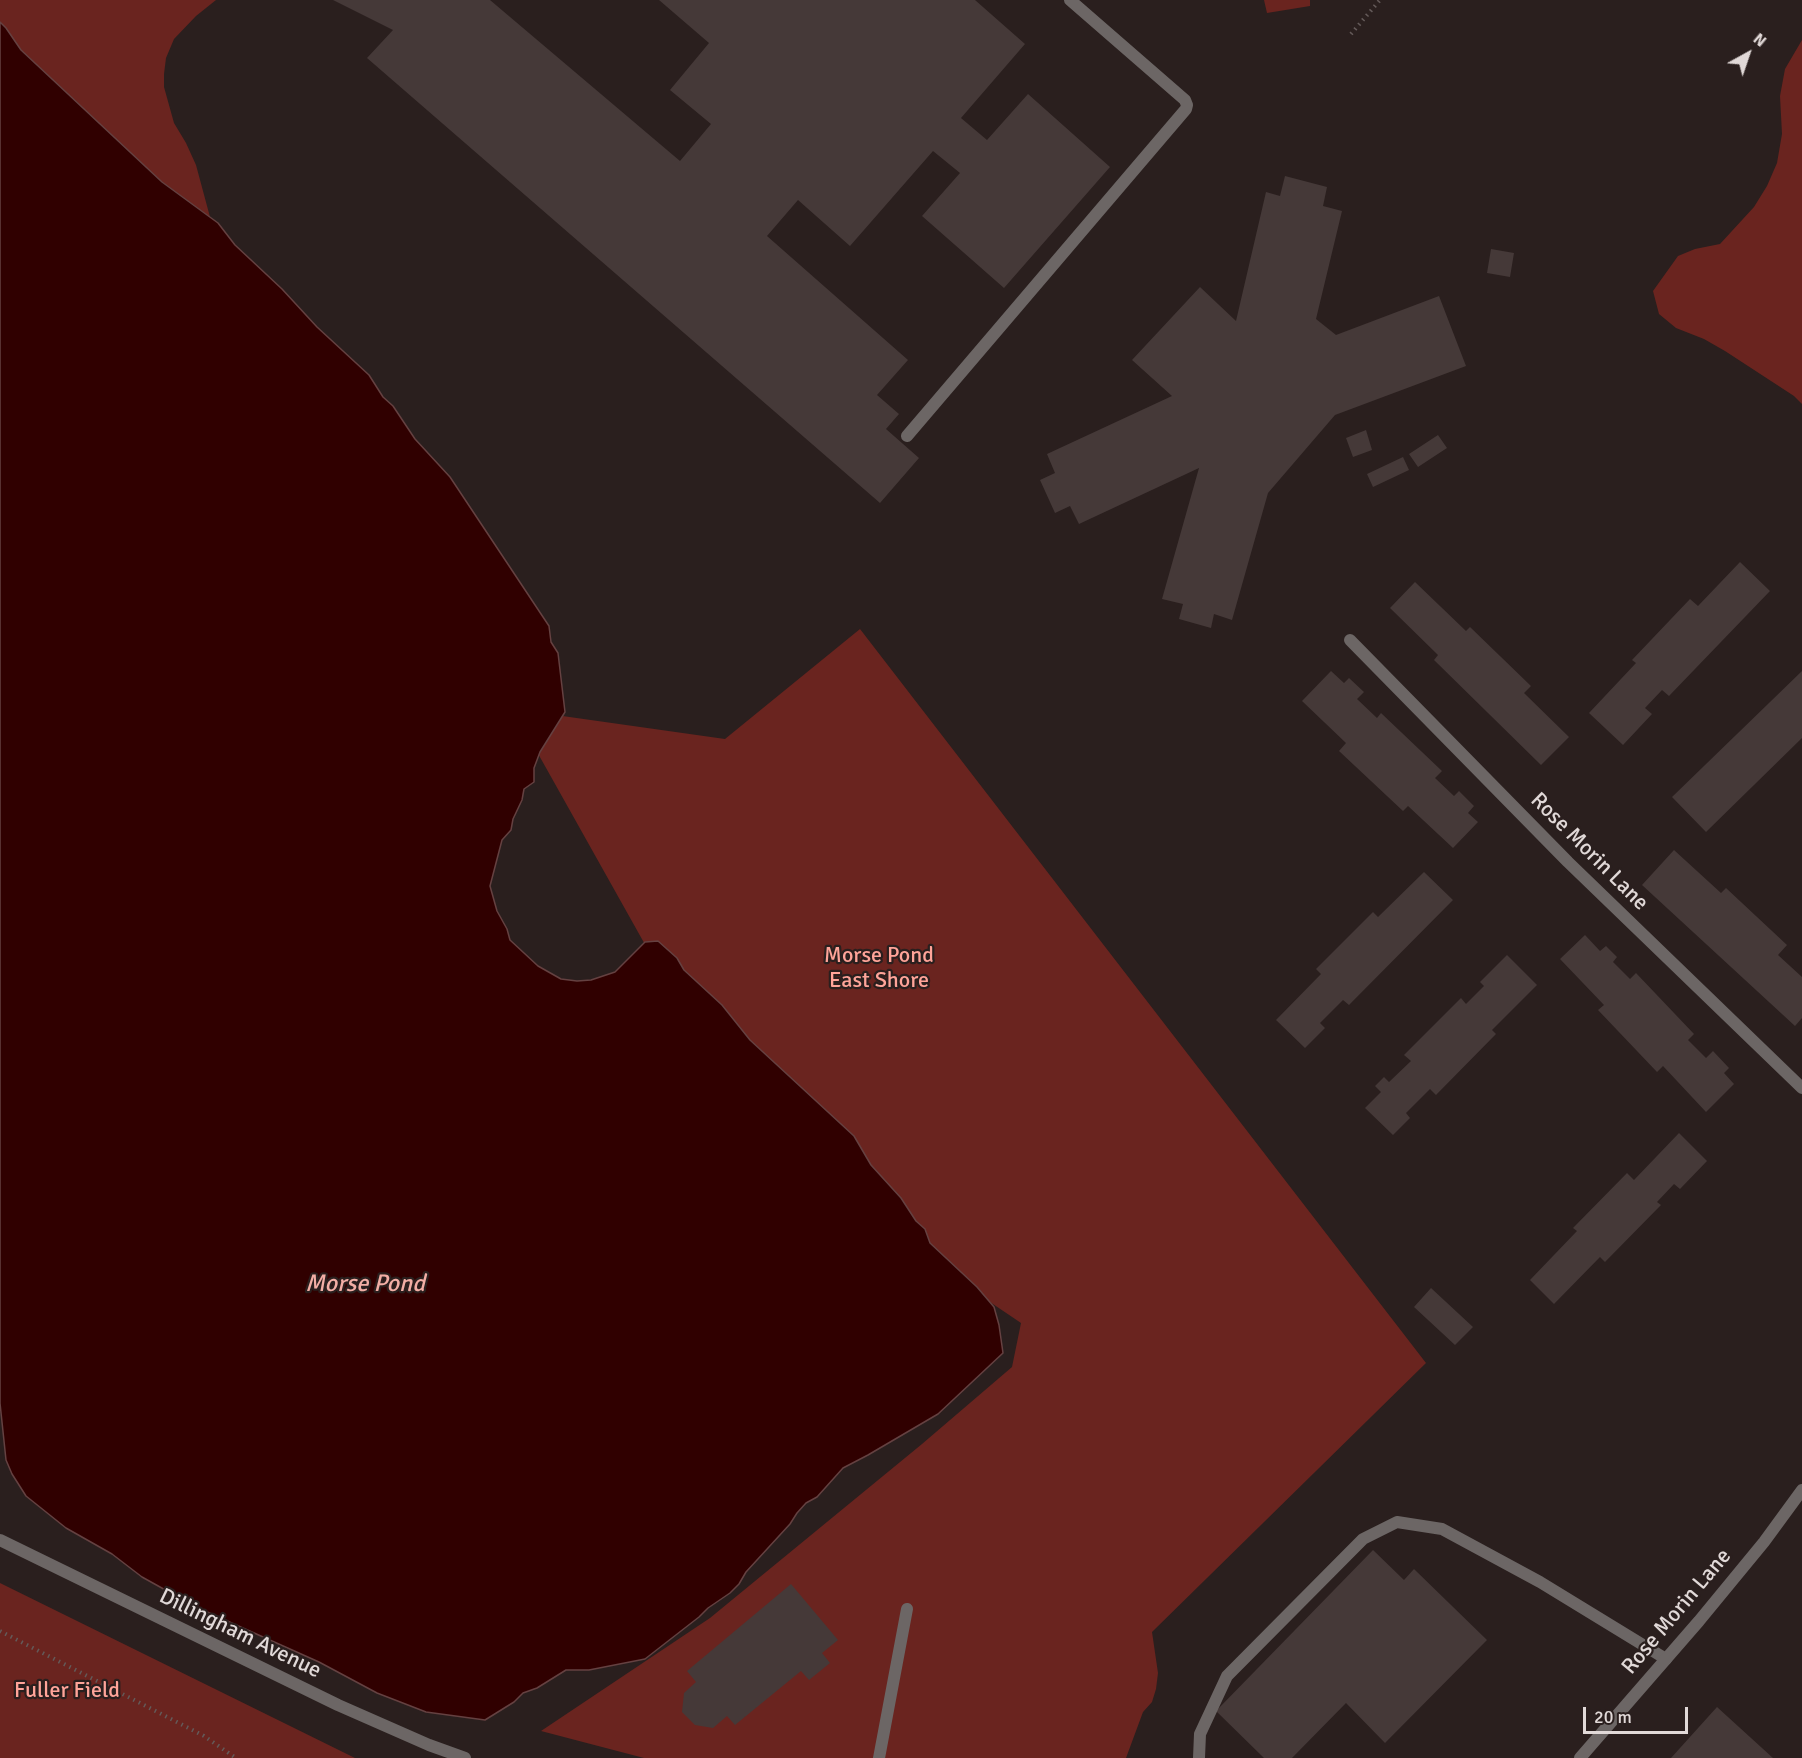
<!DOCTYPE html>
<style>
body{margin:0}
#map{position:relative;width:1802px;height:1758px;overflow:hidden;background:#2a1f1e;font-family:Signika,sans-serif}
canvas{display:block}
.north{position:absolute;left:1718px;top:24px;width:60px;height:60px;-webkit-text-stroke:4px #2a1f1e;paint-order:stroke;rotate:40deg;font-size:16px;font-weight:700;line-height:24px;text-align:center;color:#e1d9d8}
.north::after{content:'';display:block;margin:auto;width:21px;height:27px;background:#e1d9d8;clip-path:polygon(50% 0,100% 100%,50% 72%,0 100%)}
.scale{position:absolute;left:1583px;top:1707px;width:105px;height:27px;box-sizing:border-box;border:3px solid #e1d9d8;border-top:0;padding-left:8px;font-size:18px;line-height:21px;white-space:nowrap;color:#e1d9d8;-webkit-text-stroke:4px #2a1f1e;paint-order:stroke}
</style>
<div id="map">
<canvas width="1802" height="1758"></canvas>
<div class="north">N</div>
<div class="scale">20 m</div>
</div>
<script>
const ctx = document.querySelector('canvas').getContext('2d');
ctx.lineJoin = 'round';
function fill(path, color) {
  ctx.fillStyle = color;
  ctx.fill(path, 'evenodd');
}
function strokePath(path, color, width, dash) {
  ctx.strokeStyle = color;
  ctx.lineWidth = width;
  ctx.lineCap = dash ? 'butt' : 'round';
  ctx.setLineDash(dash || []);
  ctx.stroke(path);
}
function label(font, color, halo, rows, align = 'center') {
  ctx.font = font + ' Signika,sans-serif';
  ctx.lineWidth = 4.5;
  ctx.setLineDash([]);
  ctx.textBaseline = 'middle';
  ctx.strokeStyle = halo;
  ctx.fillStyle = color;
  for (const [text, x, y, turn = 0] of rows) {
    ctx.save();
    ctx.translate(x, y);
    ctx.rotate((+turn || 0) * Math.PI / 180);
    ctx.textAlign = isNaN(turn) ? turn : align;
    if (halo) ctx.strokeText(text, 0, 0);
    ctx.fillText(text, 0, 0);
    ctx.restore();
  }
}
fill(new Path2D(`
 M0 0H216L196 16 174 39 166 58 164 74V87L174 123 186 143 196 165 210 217 162 182 21 50 6 28 0 22Z
 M1264 0H1310V6L1267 13Z
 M1802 40V404L1794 396 1725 351 1704 339 1676 328 1659 314 1653 291 1678 256 1695 249 1720 244 1754 207 1767 186 1777 163 1782 134 1780 96 1785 69Z
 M860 629 1426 1363 1152 1632 1158 1673 1156 1689 1152 1702 1143 1712 1126 1758H644L541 1731 710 1618 922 1444 1012 1367 1021 1323 947 1273 740 1114 513 709 725 739Z
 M0 1583 355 1758H0Z`), '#6a241f');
const water = new Path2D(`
 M0 22 6 28 21 50 162 182 218 223 235 245 282 289 317 327 369 375 383 397 393 406 415 439 450 477 549 626 551 642 558 653 565 712 540 752 534 768V782L524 789 522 800 513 819 511 830 502 840 490 886 497 911 507 929 510 940 538 966 561 979 577 981 591 980 615 972 645 942 658 941 677 958 684 970 722 1005 750 1040 854 1136 871 1165 901 1198 916 1221 925 1229 930 1243 977 1287 994 1307 999 1325 1003 1353 938 1414 868 1455 843 1468 817 1497 806 1503 797 1513 790 1524 746 1572 739 1584 730 1593 708 1608 699 1617 645 1659 589 1670H566L537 1688 523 1693 514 1702 485 1720 426 1712 377 1693 319 1662 196 1607 142 1577 112 1554 66 1528 26 1496 12 1474 6 1460 0 1403Z`);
fill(water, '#300000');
strokePath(water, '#654141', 1.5);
fill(new Path2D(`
 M333 0H490L680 161 711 124 670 90 709 43 659 0H975L1025 44 961 118 987 140 1028 94 1110 167 1004 288 922 216 960 173 933 151 850 246 798 200 767 236 908 360 877 395 899 414 886 429 919 458 880 503 367 58 393 30Z
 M1285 176 1327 187 1323 206 1342 211 1316 319 1336 335 1439 296 1466 366 1335 415 1268 493 1232 620 1214 614 1211 628 1179 619 1183 604 1162 599 1199 468 1079 524 1070 506 1055 513 1040 480 1055 473 1047 454 1172 396 1132 360 1200 287 1236 321 1266 192 1280 196Z
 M1491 249 1514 253 1510 277 1487 273Z
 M1366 430 1372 450 1353 457 1346 438Z
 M1438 435 1447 448 1418 467 1409 454Z
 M1403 457 1409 470 1373 487 1367 474Z
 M1740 562 1770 591 1669 696 1662 690 1645 708 1652 714 1623 745 1589 713 1636 663 1632 660 1690 599 1698 606Z
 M1415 582 1466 631 1470 627 1531 686 1524 693 1569 737 1541 765 1434 660 1438 655 1390 608Z
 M1331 671 1344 683 1349 678 1364 692 1357 699 1377 718 1381 713 1442 771 1435 778 1454 796 1459 791 1474 806 1468 813 1478 822 1453 848 1408 806 1403 811 1339 751 1346 743 1302 701Z
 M1802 671V738L1706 832 1672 797Z
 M1674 850 1721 893 1726 888 1787 945 1778 955 1802 977V1018L1795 1026 1642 885Z
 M1424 872 1453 900 1349 1005 1343 1000 1320 1023 1325 1028 1305 1048 1276 1020 1321 974 1316 969 1373 912 1378 917Z
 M1585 935 1600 951 1606 946 1617 957 1613 962 1630 979 1636 973 1694 1034 1688 1040 1706 1058 1713 1051 1729 1068 1724 1073 1734 1084 1706 1112 1663 1066 1657 1072 1598 1010 1604 1005 1560 959Z
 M1507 955 1537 985 1492 1030 1496 1034 1436 1095 1430 1089 1406 1113 1410 1118 1393 1135 1365 1108 1381 1092 1375 1086 1384 1077 1389 1082 1411 1061 1404 1055 1461 998 1466 1004 1484 986 1480 982Z
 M1679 1133 1707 1161 1680 1189 1674 1184 1657 1202 1661 1205 1605 1262 1600 1257 1554 1304 1530 1280 1577 1231 1573 1228 1627 1173 1634 1180Z
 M1431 1288 1473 1327 1455 1345 1414 1307Z
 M1373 1550 1404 1580 1414 1569 1487 1640 1385 1743 1346 1703 1292 1758H1264L1216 1711Z
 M791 1584 838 1640 822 1653 830 1663 809 1680 801 1671 735 1725 727 1716 713 1728 695 1725 682 1712 684 1693 696 1682 687 1671Z
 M1717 1707 1773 1758H1671Z`), '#453938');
strokePath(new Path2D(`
 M1351 34 1380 0
 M0 1631 204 1736 236 1758`), '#645a59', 4, [1.5, 4.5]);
strokePath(new Path2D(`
 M907 436 1186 109 1187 105 1185 100 1070 0
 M879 1758 907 1609
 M1199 1758 1200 1734 1227 1676 1363 1539 1397 1522 1442 1529 1540 1582 1666 1659`), '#6c6665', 12);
strokePath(new Path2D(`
 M1350 640 1568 862 1802 1088
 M0 1540 338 1705 429 1745 465 1758
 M1580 1758 1699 1621 1764 1542 1802 1490`), '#6c6665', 12);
label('22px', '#e1d9d8', '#2a1f1e', [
 ["Rose Morin Lane",1589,852,45],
 ["Rose Morin Lane",1677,1612,-50],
 ["Dillingham Avenue",240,1634,26]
]);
label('22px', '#ffa499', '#2a1f1e', [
 ["Morse Pond",879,956],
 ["East Shore",879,981],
 ["Fuller Field",67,1691]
]);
label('italic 24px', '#f2aea5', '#2a1f1e', [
 ["Morse Pond",365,1285]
]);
</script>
